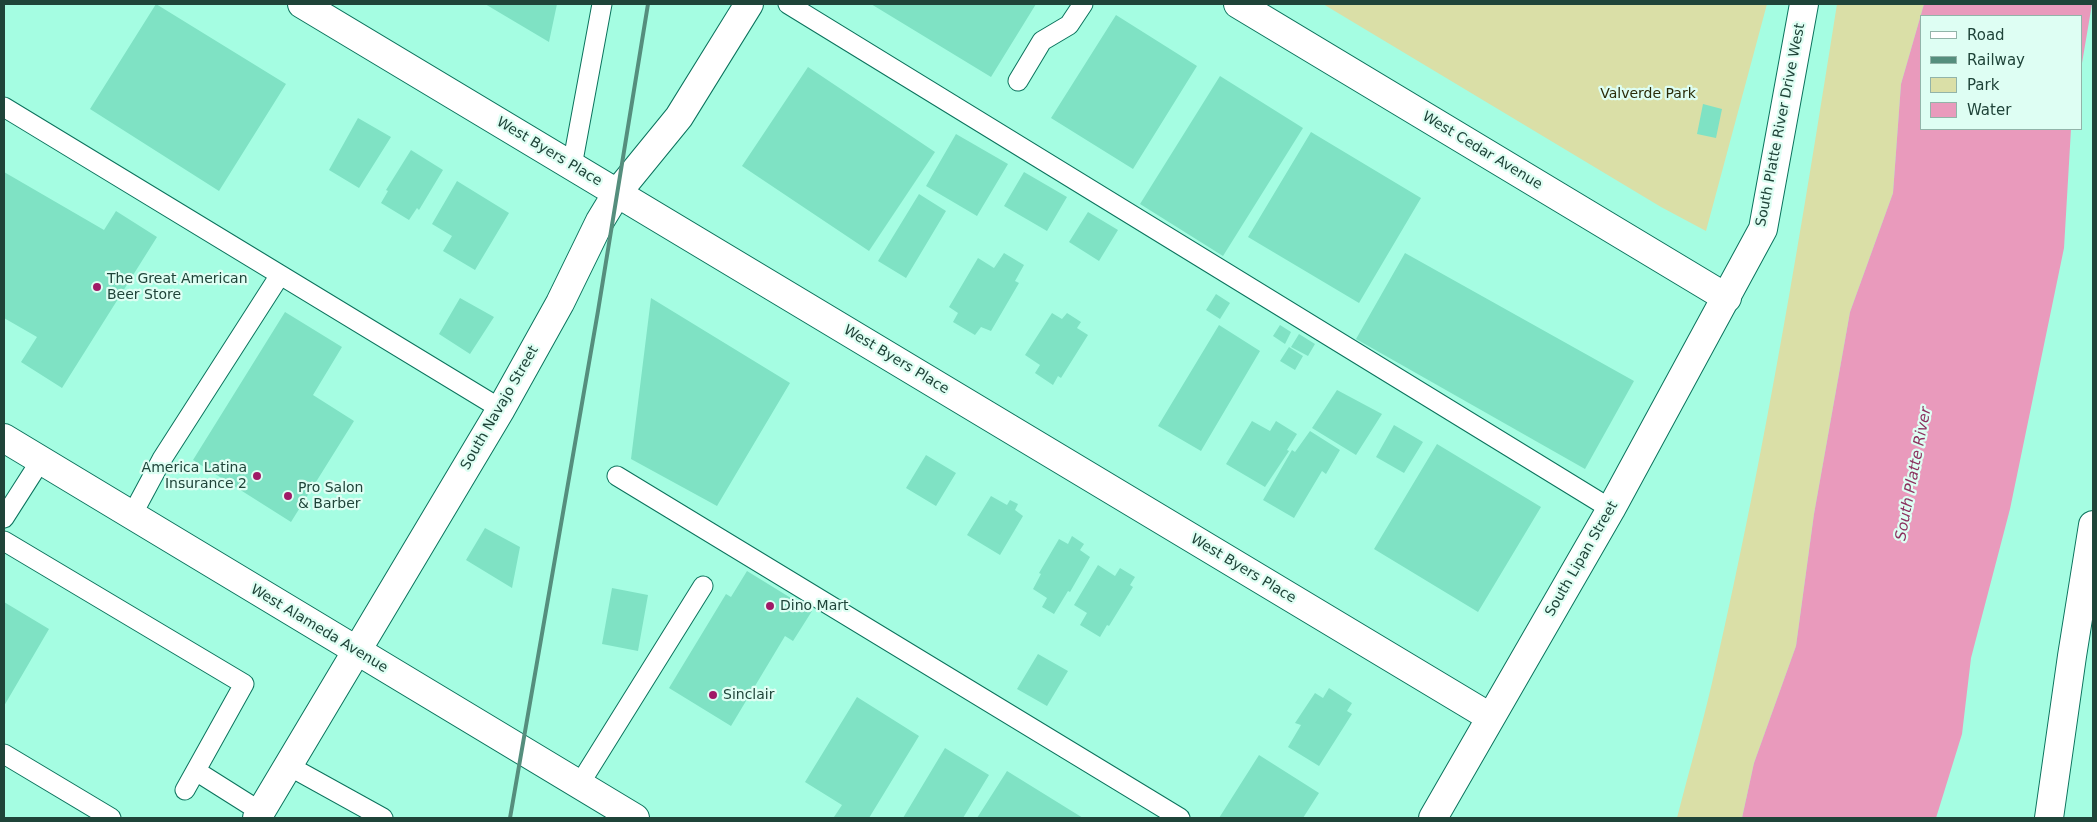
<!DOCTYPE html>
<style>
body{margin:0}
#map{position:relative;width:2097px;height:822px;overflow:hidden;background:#a5fde2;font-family:"DejaVu Sans",sans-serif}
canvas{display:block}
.frame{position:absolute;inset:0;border:5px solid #1f4439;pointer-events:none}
.legend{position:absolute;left:1920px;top:15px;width:162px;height:115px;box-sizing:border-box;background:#defef3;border:1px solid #92b4a9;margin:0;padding:6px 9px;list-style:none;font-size:15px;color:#1f4439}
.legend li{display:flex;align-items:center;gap:10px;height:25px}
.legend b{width:25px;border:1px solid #92b4a9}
</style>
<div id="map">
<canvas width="2097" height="822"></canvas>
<div class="frame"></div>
<ul class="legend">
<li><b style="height:6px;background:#fff"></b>Road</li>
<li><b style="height:6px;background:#558e7d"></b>Railway</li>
<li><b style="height:14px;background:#dadfa7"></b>Park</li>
<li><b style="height:14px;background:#e99abc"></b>Water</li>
</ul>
</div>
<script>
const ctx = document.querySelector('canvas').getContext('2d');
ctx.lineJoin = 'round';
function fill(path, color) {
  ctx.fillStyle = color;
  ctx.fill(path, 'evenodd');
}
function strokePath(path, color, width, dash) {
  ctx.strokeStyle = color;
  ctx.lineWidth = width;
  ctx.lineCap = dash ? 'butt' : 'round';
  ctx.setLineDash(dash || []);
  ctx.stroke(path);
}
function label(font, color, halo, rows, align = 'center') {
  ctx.font = font + ' "DejaVu Sans",sans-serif';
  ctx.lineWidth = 4.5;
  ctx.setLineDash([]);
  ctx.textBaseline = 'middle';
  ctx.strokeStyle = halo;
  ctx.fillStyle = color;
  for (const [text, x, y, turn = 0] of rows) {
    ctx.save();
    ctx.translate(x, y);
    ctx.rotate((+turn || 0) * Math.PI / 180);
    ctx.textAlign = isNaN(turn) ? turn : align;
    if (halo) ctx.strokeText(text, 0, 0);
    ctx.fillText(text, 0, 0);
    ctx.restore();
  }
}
fill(new Path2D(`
 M1323 4H1767L1706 231 1661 207Z
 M1837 4H1924L1901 84 1893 193 1850 312 1814 514 1796 646 1754 763 1742 818H1677C1690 767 1705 716 1716 665 1766 446 1802 225 1837 4Z`), '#dadfa7');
fill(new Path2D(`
 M1924 4H2092L2081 69V16H1921V129H2071L2064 248 2010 509 1971 658 1962 734 1936 818H1742L1754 763 1796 646 1814 514 1850 312 1893 193 1901 84Z`), '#e99abc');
fill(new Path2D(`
 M156 4 286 84 219 191 90 109Z
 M485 4H557L549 42Z
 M871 4H1036L991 77Z
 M1116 15 1197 66 1133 169 1051 118Z
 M808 67 935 152 869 251 742 166Z
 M1220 76 1303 128 1223 256 1140 204Z
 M1703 104 1722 109 1716 138 1697 134Z
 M358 118 391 137 359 188 329 170Z
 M1311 132 1421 198 1359 303 1248 237Z
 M956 134 1008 164 977 216 926 186Z
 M411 150 443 170 419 210 417 208 409 220 381 203 388 191 386 190Z
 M4 172 104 230 116 211 157 237 62 388 21 362 37 337 4 318Z
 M1024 172 1067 197 1047 231 1004 206Z
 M457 181 509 213 475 270 443 251 452 236 432 224Z
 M919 194 946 211 906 278 878 261Z
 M1088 212 1118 230 1099 261 1069 242Z
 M1004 253 1024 265 1015 281 1019 283 991 331 981 327 975 335 953 322 958 313 949 307 978 258 994 268Z
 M1405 253 1634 381 1585 469 1356 339Z
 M1216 294 1230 303 1220 319 1206 310Z
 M460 298 494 317 470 354 439 334Z
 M651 298 790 383 717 506 631 459Z
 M285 312 342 347 313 395 354 421 291 522 193 460Z
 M1052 313 1062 319 1067 313 1081 322 1077 328 1088 335 1061 378 1058 376 1053 385 1035 373 1040 365 1025 355Z
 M1219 325 1260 351 1201 451 1158 426Z
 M1280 325 1291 332 1285 344 1273 336Z
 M1299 334 1315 344 1308 356 1291 347Z
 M1289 347 1303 356 1295 370 1280 361Z
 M1337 390 1382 414 1356 455 1312 428Z
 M1252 421 1270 431 1276 421 1297 434 1287 450 1289 451 1265 487 1226 464Z
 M1394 425 1423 442 1404 473 1376 457Z
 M1310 431 1340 450 1326 474 1322 471 1294 518 1263 500 1292 450 1295 452Z
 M1437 444 1541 507 1478 612 1374 549Z
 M926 455 956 473 936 506 906 488Z
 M991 496 1007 505 1010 500 1018 504 1015 510 1023 516 1000 555 967 535Z
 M485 528 520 547 512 588 466 560Z
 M1072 536 1084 544 1080 550 1090 557 1070 592 1068 591 1054 614 1042 607 1047 598 1033 589 1041 574 1039 573 1059 539 1068 544Z
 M1098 565 1115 576 1120 568 1135 577 1130 585 1133 587 1109 626 1107 625 1100 637 1080 625 1087 613 1074 605Z
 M747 571 812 611 793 641 785 636 731 726 669 688 726 594 731 597Z
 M612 588 648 595 638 651 602 644Z
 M4 602 49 629 4 706Z
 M1038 654 1068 671 1047 706 1017 689Z
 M1329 688 1352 703 1347 711 1352 714 1319 766 1288 747 1301 725 1295 723 1315 693 1323 698Z
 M857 697 919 736 869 818H836L834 817 842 805 805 782Z
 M945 748 989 775 963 818H903Z
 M1259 755 1319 793 1303 818H1219Z
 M1007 771 1083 818H977Z`), '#7fe2c4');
const lane = new Path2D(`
 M788 4 1611 509
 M1018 81 1042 41 1069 25 1083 4
 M4 107 501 409
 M572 166 602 4
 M617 476 1180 818
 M132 515 162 459 280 275
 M4 518 41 460
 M4 541 244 684 185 790
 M4 754 111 818
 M289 766 383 818
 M196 771 261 812
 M579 785 703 586`);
const street = new Path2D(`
 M302 4 1490 717
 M1238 4 1727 298
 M257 818 501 409 560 303 600 221 617 193 679 117 749 4`);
const secondary = new Path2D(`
 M1433 818 1611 509 1763 229 1804 4`);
const primary = new Path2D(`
 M4 438 635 818`);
const highway = new Path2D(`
 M2049 818 2072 656 2093 525`);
strokePath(lane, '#0b735d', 21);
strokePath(street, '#0b735d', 30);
strokePath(secondary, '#0b735d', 30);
strokePath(primary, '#0b735d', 30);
strokePath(highway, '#0b735d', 30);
strokePath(lane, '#fff', 19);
strokePath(street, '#fff', 28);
strokePath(secondary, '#fff', 28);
strokePath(primary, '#fff', 28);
strokePath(highway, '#fff', 28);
strokePath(new Path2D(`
 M510 818 598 311 648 4`), '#558e7d', 4);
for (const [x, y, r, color] of [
 [97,287,5,"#a01966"],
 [257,476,5,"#a01966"],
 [288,496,5,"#a01966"],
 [770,606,5,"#a01966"],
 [713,695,5,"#a01966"]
]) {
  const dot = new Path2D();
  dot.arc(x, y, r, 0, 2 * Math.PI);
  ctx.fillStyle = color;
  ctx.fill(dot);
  strokePath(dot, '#defef3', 2);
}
label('14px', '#2b2c09', '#defef3', [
 ["Valverde Park",1648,94]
]);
label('14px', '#1f4439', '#defef3', [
 ["South Platte River Drive West",1781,125,-79],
 ["West Cedar Avenue",1482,151,31],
 ["West Byers Place",549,152,31],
 ["West Byers Place",896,360,31],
 ["South Navajo Street",500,408,-60],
 ["South Lipan Street",1582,559,-60],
 ["West Byers Place",1243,569,31],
 ["West Alameda Avenue",319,629,31]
]);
label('14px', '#1f4439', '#defef3', [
 ["The Great American",107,279],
 ["Beer Store",107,295],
 ["America Latina",247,468,"right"],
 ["Insurance 2",247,484,"right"],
 ["Pro Salon",298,488],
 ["& Barber",298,504],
 ["Dino Mart",780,606],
 ["Sinclair",723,695]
], 'left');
label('italic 15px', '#8b305e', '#defef3', [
 ["South Platte River",1914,474,-79]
]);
</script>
